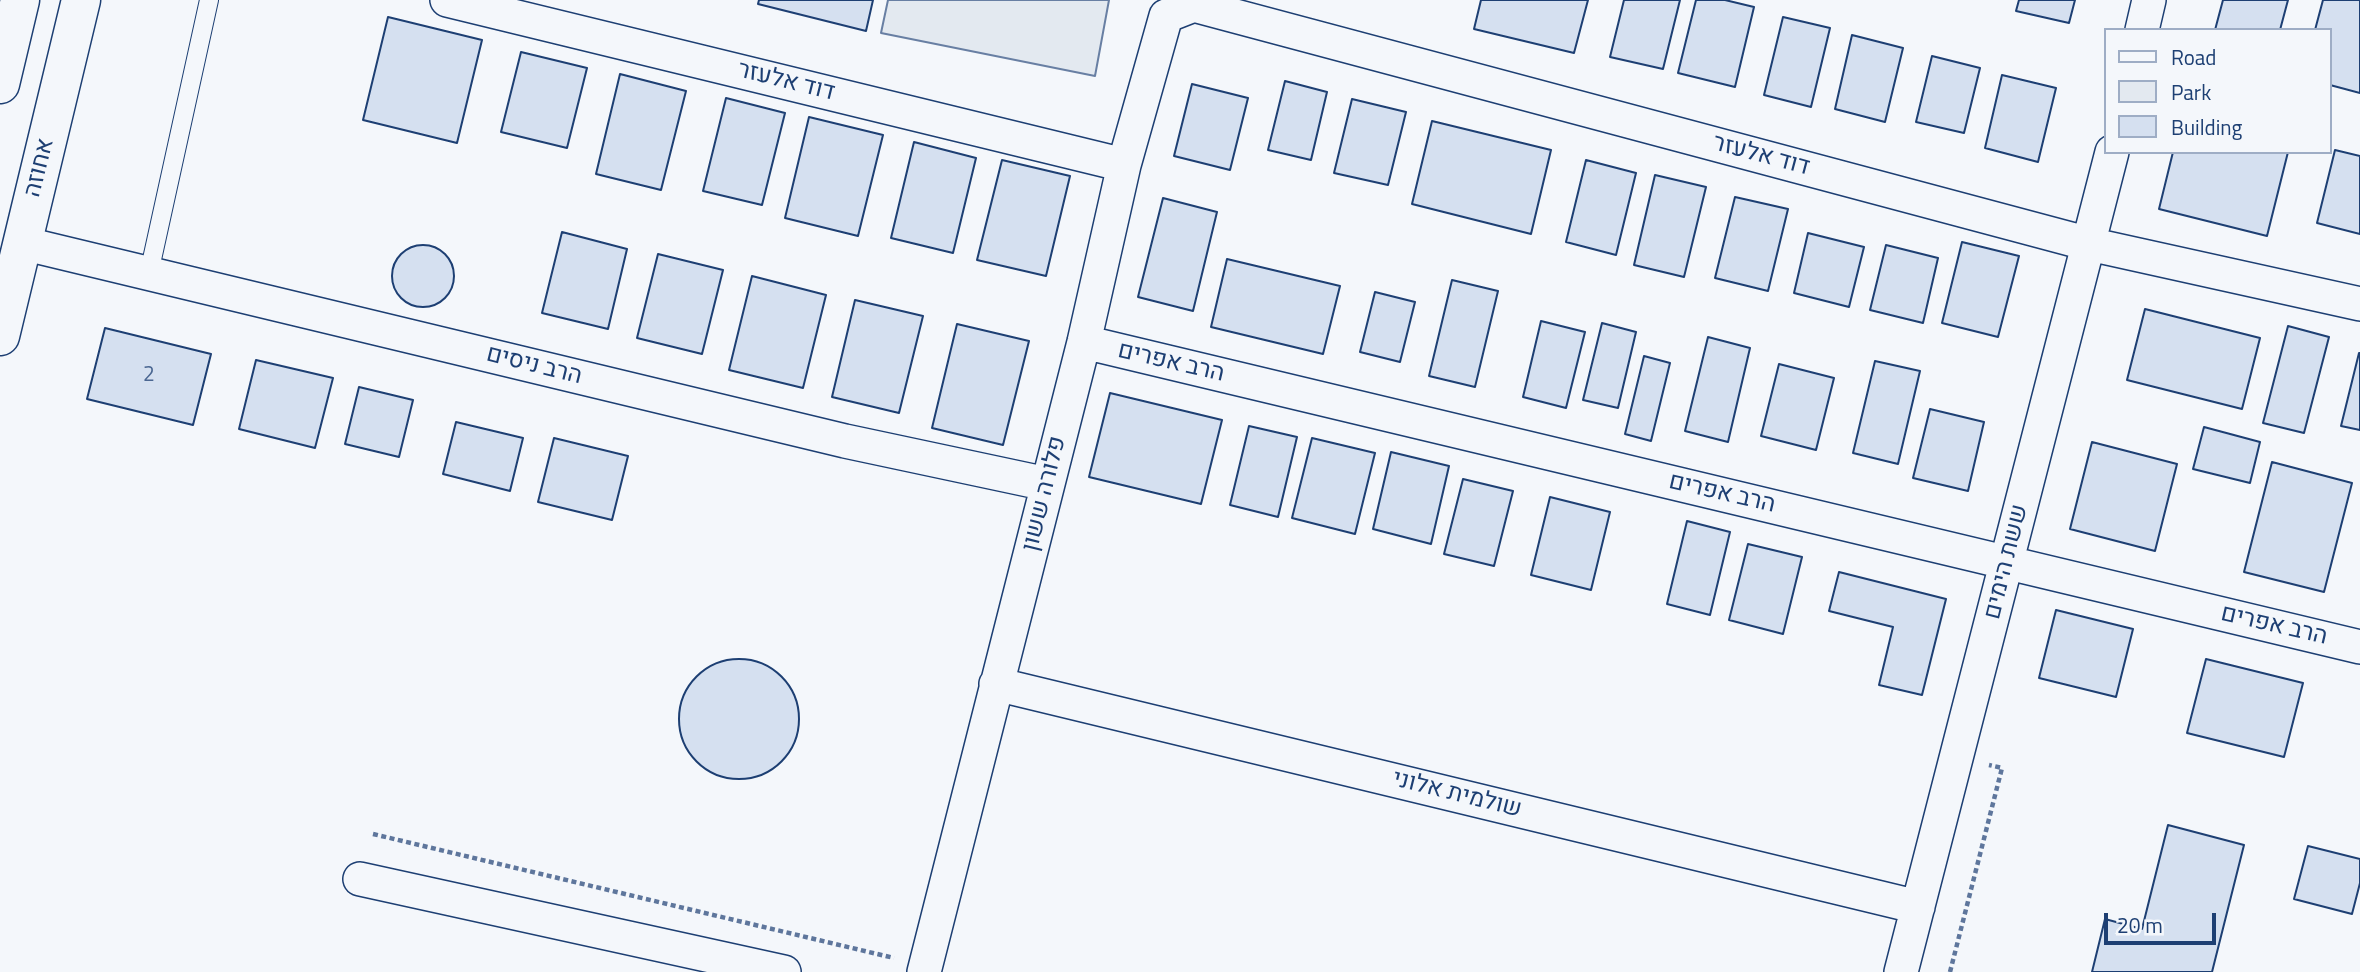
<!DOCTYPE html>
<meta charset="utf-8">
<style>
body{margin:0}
#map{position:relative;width:2360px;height:972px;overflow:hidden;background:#f4f7fb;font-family:"Titillium Web",sans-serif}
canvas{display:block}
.legend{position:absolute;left:2104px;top:28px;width:228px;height:126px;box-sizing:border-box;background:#f4f7fb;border:2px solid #9eadc5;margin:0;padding:9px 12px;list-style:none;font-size:21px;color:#1d3f73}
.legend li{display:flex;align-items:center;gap:14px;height:35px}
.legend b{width:35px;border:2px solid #9eadc5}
.scale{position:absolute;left:2104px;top:913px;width:112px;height:32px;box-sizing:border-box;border:4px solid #1d3f73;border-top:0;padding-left:9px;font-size:21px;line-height:24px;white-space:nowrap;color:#1d3f73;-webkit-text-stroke:5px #f4f7fb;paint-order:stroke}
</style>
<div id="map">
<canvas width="2360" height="972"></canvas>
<ul class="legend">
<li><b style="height:9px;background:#f4f7fb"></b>Road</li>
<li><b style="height:19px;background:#e3e9f0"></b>Park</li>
<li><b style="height:19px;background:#d5e0f0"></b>Building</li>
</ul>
<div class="scale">20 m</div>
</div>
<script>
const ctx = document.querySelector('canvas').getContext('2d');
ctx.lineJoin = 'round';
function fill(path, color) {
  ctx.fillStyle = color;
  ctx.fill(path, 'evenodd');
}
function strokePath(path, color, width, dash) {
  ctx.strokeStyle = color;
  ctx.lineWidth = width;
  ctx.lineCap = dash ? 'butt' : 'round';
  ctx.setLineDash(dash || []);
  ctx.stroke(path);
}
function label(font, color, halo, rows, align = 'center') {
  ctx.font = font + ' "Titillium Web",Heebo,sans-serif';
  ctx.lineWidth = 5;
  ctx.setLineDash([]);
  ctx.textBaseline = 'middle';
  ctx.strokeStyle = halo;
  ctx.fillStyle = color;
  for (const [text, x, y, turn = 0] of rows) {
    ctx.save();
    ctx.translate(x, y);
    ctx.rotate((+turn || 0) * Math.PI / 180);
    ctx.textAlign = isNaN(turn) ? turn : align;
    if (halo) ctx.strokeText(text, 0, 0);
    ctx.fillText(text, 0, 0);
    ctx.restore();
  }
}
const green = new Path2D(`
 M888 0H1109L1095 76 881 33Z`);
fill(green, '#e3e9f0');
strokePath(green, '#687fa3', 2);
const building = new Path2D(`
 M759 0H873L866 31 758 4Z
 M1481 0H1588L1574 53 1474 29Z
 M1624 0H1680L1663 69 1610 57Z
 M1696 0H1725L1754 7 1735 87 1678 73Z
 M2019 0H2075L2069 23 2016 11Z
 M2223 0H2288L2280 30H2215Z
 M2323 0H2360V93L2330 85V30H2315Z
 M388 17 482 40 457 143 363 120Z
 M1783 17 1830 28 1811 107 1764 95Z
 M1852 35 1903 48 1885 122 1835 109Z
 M521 52 587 68 567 148 501 132Z
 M1932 56 1980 68 1964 133 1916 122Z
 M620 74 686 91 661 190 596 174Z
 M2002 75 2056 88 2038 162 1985 148Z
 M1285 81 1327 92 1311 160 1268 150Z
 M1192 84 1248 98 1230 170 1174 156Z
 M726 98 785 113 762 205 703 191Z
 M1352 99 1406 112 1388 185 1334 173Z
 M809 117 883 135 858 236 785 218Z
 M1432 121 1551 150 1531 234 1412 204Z
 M914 142 976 158 953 253 891 238Z
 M2335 150 2360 156V234L2317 223Z
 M2173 152H2288L2267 236 2159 209Z
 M1002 160 1070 176 1046 276 977 260Z
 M1586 160 1636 173 1616 255 1566 242Z
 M1655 175 1706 187 1684 277 1634 265Z
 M1735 197 1788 209 1768 291 1715 278Z
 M1163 198 1217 212 1193 311 1138 297Z
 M562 232 627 249 608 329 542 313Z
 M1808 233 1864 247 1849 307 1794 293Z
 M1962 242 2019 256 1998 337 1942 323Z
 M1886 245 1938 258 1923 323 1870 310Z
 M392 276a31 31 0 1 1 62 0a31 31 0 1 1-62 0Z
 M658 254 723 270 702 354 637 338Z
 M1227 259 1340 286 1323 354 1211 327Z
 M752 276 826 295 803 388 729 370Z
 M1452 280 1498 291 1475 387 1429 376Z
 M1375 292 1415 302 1400 362 1360 352Z
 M855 300 923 316 899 413 832 397Z
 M2145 309 2260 338 2242 409 2127 380Z
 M1541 321 1585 332 1566 408 1523 397Z
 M1602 323 1636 332 1618 408 1583 400Z
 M957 324 1029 341 1003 445 932 428Z
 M2288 326 2329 337 2304 433 2263 423Z
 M105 328 211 354 193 425 87 399Z
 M1708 337 1750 348 1728 442 1685 431Z
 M2359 353H2360V430L2341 426Z
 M1644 356 1670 363 1651 441 1625 434Z
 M256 360 333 378 315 448 239 429Z
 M1875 361 1920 371 1898 464 1853 453Z
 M1779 364 1834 378 1816 450 1761 436Z
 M359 387 413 400 399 457 345 444Z
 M1110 393 1222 420 1201 504 1089 477Z
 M1930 409 1984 422 1968 491 1913 478Z
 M456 422 523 438 510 491 443 474Z
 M1249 426 1297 437 1278 517 1230 505Z
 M2204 427 2260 442 2250 483 2193 469Z
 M554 438 628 456 612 520 538 502Z
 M1312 438 1375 453 1355 534 1292 518Z
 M2092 442 2177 464 2155 551 2070 529Z
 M1391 452 1449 466 1431 544 1373 529Z
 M2272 462 2352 483 2324 592 2244 572Z
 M1463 479 1513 491 1494 566 1444 554Z
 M1550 497 1610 512 1591 590 1531 575Z
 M1687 521 1730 532 1710 615 1667 604Z
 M1748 544 1802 557 1783 634 1729 620Z
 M1839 572 1946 599 1922 695 1879 685 1893 627 1829 611Z
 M2056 610 2133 629 2116 697 2039 678Z
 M679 719a60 60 0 1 1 120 0a60 60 0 1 1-120 0Z
 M2206 659 2303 683 2284 757 2187 733Z
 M2168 825 2244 845 2212 972H2092L2105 919 2142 929Z
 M2308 846 2360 859V883L2352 914 2294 899Z`);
fill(building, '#d5e0f0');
strokePath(building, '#1d3f73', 2);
const lane = new Path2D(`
 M149 273 209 0`);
const street = new Path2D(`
 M447 0 1124 165
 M2142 30 2149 0
 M22 243 845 441 1047 484
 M1084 342 2360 647
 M996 684 1918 907
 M360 879 784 972
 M924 972 1084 342 1124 165 1166 16 1194 5 2089 244 2360 304
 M1901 972 2112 152`);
const secondary = new Path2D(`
 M0 84 20 0
 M0 336 81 0`);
strokePath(lane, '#1d3f73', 20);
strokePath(street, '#1d3f73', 36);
strokePath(secondary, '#1d3f73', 41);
strokePath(new Path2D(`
 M373 834 894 958
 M1950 972 2002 768 1989 765`), '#5e769c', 4.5, [5, 3.5]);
strokePath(lane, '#f4f7fb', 18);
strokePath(street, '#f4f7fb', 33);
strokePath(secondary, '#f4f7fb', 38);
label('21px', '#4b6792', null, [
 ["2",149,376]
]);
label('24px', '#1d3f73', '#f4f7fb', [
 ["דוד אלעזר",786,82,14],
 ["דוד אלעזר",1761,156,15],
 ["אחוזה",40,168,-76],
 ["הרב אפרים",1171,363,13],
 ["הרב ניסים",534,366,14],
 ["פלורה ששון",1045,494,-76],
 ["הרב אפרים",1722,494,13],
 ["ששת הימים",2007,562,-76],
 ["הרב אפרים",2274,626,13],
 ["שולמית אלוני",1457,795,14]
]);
</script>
